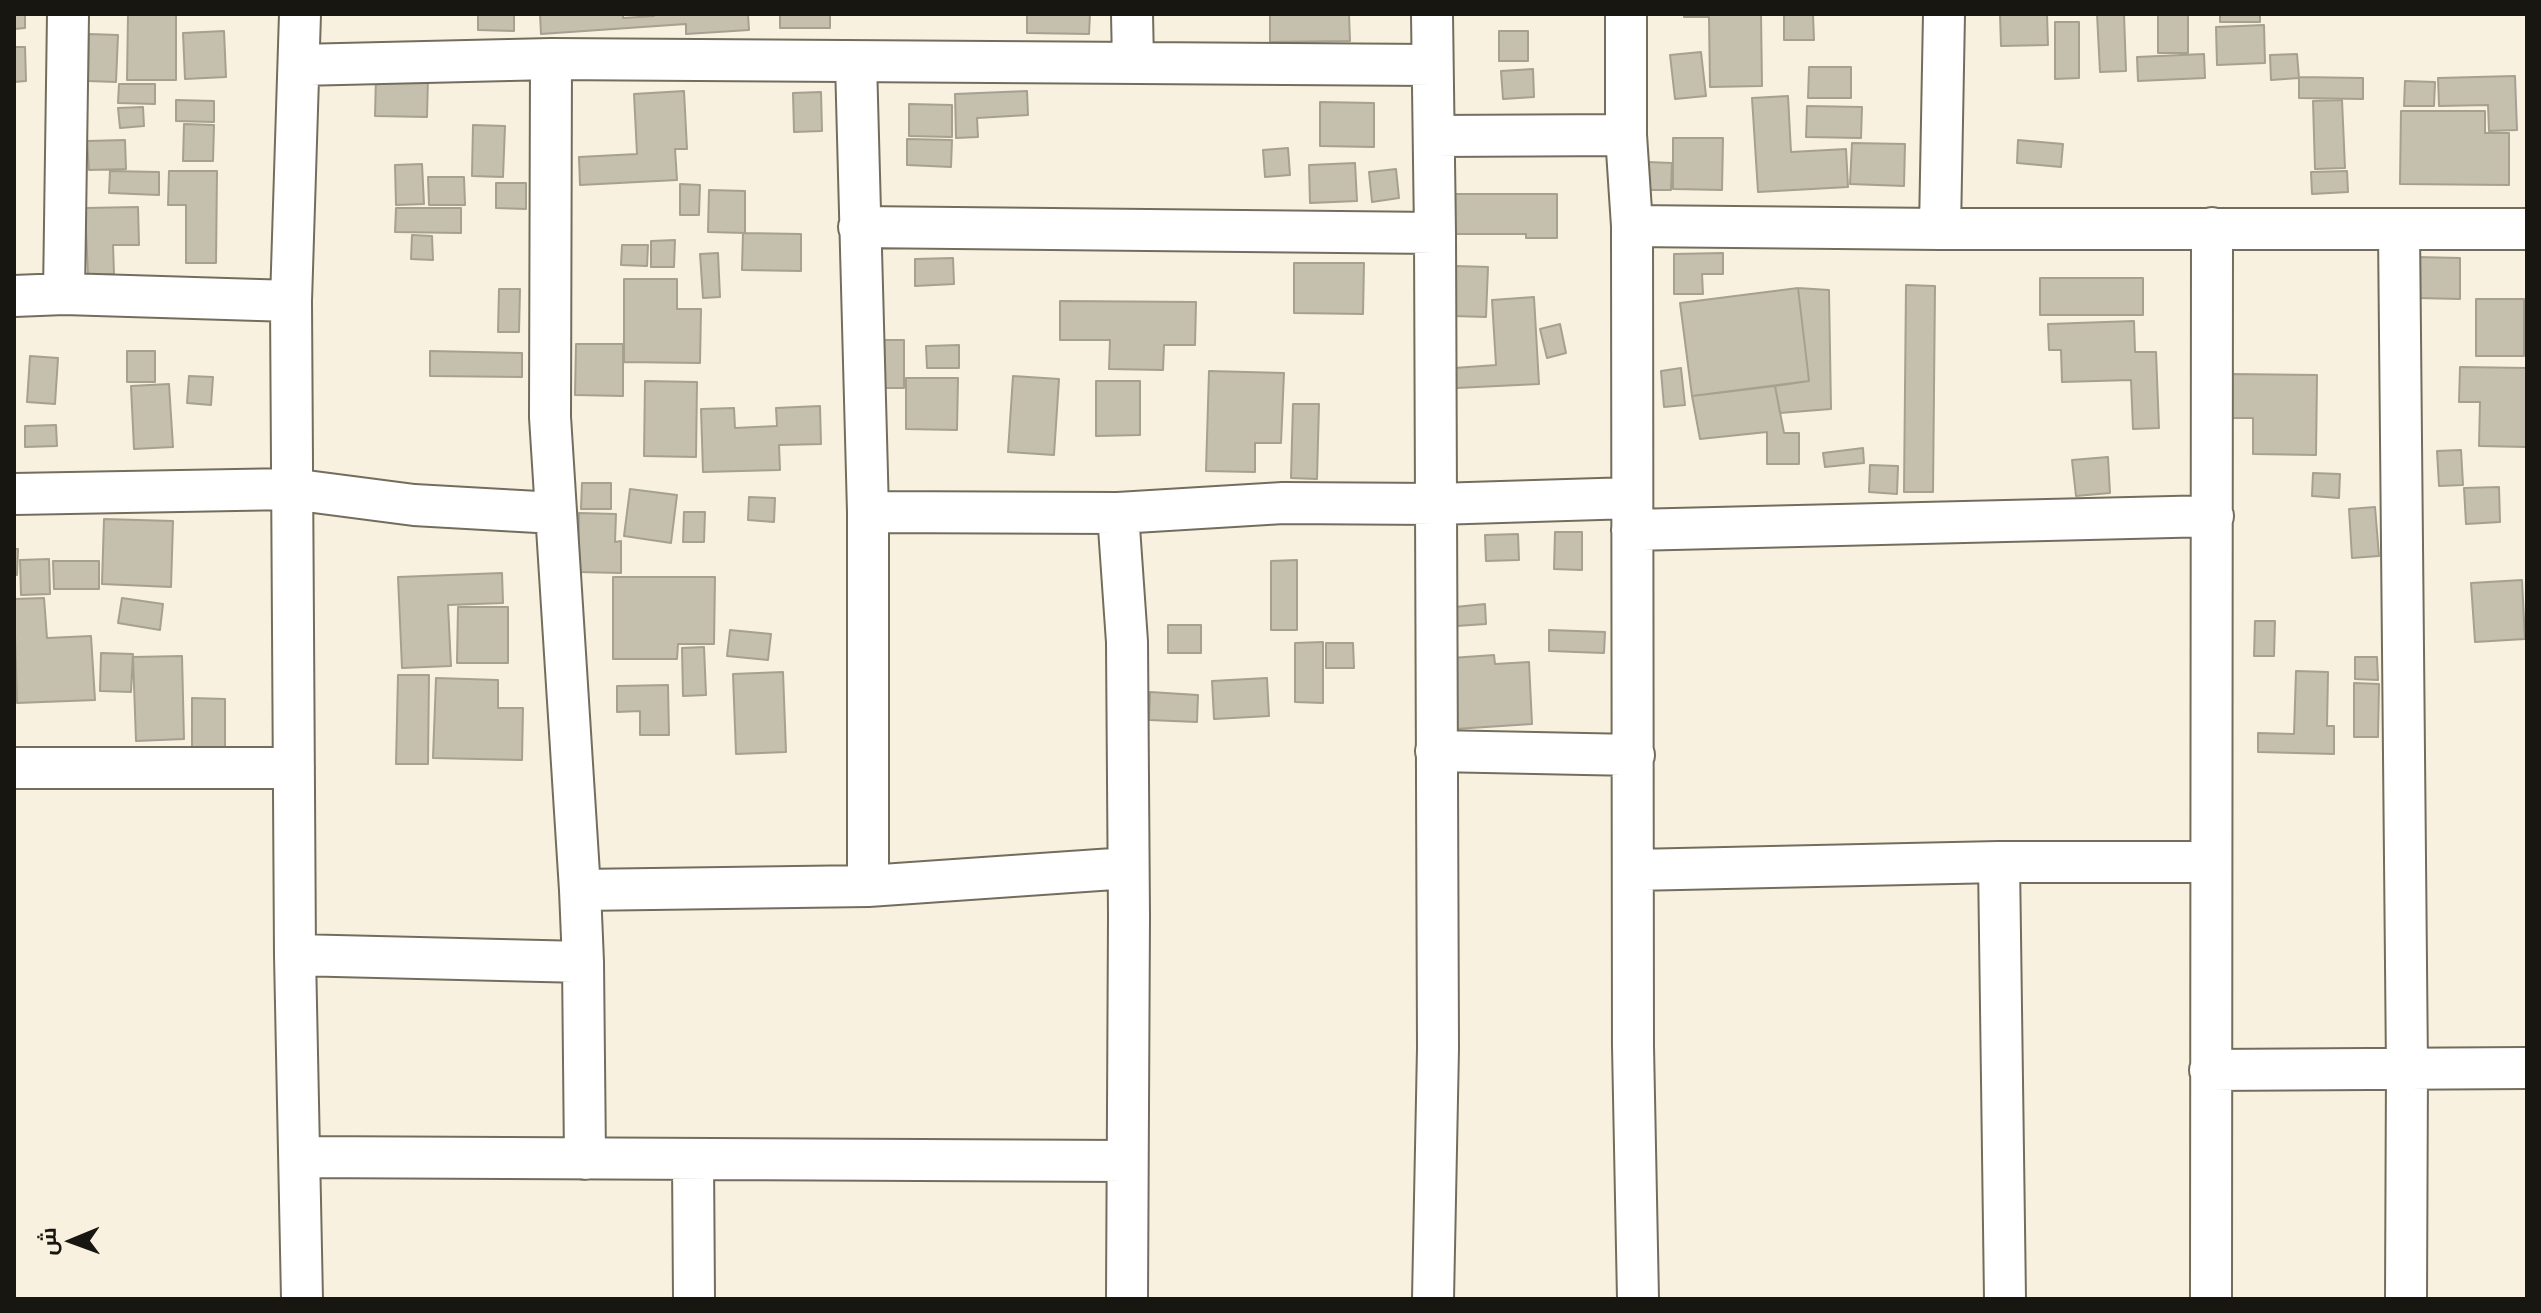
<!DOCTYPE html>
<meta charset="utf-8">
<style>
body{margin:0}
#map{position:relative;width:2541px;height:1313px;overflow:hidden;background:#f8f1df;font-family:Raleway,Cairo,sans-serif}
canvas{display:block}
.frame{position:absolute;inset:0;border:16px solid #181610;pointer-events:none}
.north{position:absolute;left:32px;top:1201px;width:80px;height:80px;-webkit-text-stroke:6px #f8f1df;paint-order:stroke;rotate:269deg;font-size:22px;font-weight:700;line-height:32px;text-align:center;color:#181610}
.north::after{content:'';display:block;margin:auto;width:28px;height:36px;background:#181610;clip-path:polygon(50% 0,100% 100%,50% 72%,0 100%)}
</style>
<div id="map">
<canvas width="2541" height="1313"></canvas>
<div class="frame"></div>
<div class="north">ش</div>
</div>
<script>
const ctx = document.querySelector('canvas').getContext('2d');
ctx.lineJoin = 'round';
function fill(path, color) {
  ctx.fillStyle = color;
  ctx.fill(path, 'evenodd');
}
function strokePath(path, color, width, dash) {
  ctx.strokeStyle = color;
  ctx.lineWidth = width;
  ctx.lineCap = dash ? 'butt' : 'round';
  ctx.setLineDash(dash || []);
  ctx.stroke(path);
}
const building = new Path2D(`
 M14 14H25V28L14 29Z
 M128 14H176V80H127Z
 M478 14H514V31L478 30Z
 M540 14H623V18L654 16V14H748L749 30 686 34V24L541 34Z
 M780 14H830V28H780Z
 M1027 14H1090L1089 34 1027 33Z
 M1270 14H1349L1350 41 1270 42Z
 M1684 14H1761L1762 86 1710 87 1709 17H1684Z
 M1784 14H1813L1814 40H1784Z
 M2000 14H2047L2048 45 2001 46Z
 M2097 14H2124L2126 71 2100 72Z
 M2158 14 2188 15V53H2158Z
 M2220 14H2260V22H2220Z
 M2055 22H2079V78L2055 79Z
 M2264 25 2265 63 2217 65 2216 27Z
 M224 31 226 77 185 79 183 33Z
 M1499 31H1528V61H1499Z
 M89 34 118 35 116 82 88 81Z
 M14 47H25L26 81 14 82Z
 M1701 52 1706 96 1675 99 1670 55Z
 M2204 54 2205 78 2138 81 2137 57Z
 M2297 54 2299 78 2271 80 2270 55Z
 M1809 67H1851V98H1808Z
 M1533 69 1534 97 1503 99 1501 71Z
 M376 75 428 77 427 117 375 116Z
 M2515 76 2517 130 2489 131 2488 105 2439 106 2438 78Z
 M2299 77 2363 78V99L2299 98Z
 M2405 81 2435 82 2434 106H2404Z
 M119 84H155V104L118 103Z
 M684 91 687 149H675L677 180 580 185 579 157 637 154 634 94Z
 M1027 91 1028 115 977 118 978 137 956 138 955 94Z
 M821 92 822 131 794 132 793 93Z
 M1788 96 1791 152 1846 149 1848 187 1758 192 1752 98Z
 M176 100 214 101V122L176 121Z
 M2342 100 2345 168 2315 169 2313 101Z
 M1320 102 1374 103V147L1320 146Z
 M909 104 952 105V137L909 136Z
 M1807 106 1862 107 1861 138 1806 137Z
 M143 107 144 126 120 128 118 108Z
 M2401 111H2485V133H2509V185L2400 184Z
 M184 124 214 125 213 161H183Z
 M473 125 505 126 503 177 472 176Z
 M1673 138H1723L1722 190 1673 189Z
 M907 139 952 140 951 167 907 165Z
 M125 140 126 169 89 170 87 141Z
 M2018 140 2063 144 2061 167 2017 163Z
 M1852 143 1905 144 1904 186 1850 184Z
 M1288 148 1290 175 1265 177 1263 150Z
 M1648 162 1672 163 1671 190H1648Z
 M1355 163 1357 201 1310 203 1309 165Z
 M422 164 424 204 396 205 395 165Z
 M1396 169 1399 198 1372 202 1369 172Z
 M110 171 159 172V195L109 193Z
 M169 171H217L216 263H186V205H168Z
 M2347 171 2348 192 2312 194 2311 172Z
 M428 177H464L465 205H429Z
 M496 183H526V209L496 208Z
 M680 184 700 185 699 215H680Z
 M709 190 745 191V233L708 232Z
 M1455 194H1557V238H1526V234H1455Z
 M138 207 139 245H113L114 274 88 275 85 208Z
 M396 208H461V233L395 232Z
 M743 233 801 234V271L742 270Z
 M412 235 432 236 433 260 411 259Z
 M675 240 674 267H651V241Z
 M622 245H648L647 266 621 265Z
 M718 253 720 297 703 298 700 254Z
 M1723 253V274H1702L1703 294H1674V254Z
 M2417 257 2460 258V299L2417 298Z
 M953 258 954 284 915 286V259Z
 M1294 263H1364L1363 314 1294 313Z
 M1455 266 1488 267 1486 317 1453 316Z
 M2040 278H2143V315H2040Z
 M624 279H677V309H701L700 363 624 362Z
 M1906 285 1935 286 1933 492H1904Z
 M1798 288 1809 381 1692 396 1680 303Z
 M1798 288 1829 290 1831 409 1780 413 1775 386 1809 381Z
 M499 289H520L519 332H498Z
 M1534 297 1539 384 1456 388 1454 368 1496 365 1492 300Z
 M2476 299H2524V356H2476Z
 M1060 301 1196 302 1195 345H1164L1163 370 1109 369 1110 340H1060Z
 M2134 321 2135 352H2156L2159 428 2133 429 2131 380 2062 382 2061 350H2049L2048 324Z
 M1560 324 1566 353 1547 358 1540 329Z
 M877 340H904V388H876Z
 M576 344H623V396L575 395Z
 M959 345V368H927L926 346Z
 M127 351H155V382H127Z
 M430 351 522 353V377L430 376Z
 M30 356 58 358 55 404 27 402Z
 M2460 367 2527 368V447L2479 446 2480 402H2459Z
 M1681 368 1685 405 1664 407 1661 371Z
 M1209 371 1284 373 1281 443H1255V472L1206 471Z
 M2232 374 2317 375 2316 455 2253 454V418H2232Z
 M189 376 213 377 211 405 187 403Z
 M1013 376 1059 379 1054 455 1008 452Z
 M906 378H958L957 430 906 429Z
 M645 381 697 382 696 457 644 456Z
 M1096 381H1140V435L1096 436Z
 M169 384 173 447 134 449 131 386Z
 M1775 386 1784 433H1799V464H1767V432L1700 439 1692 396Z
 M1293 404H1319L1317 479 1291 478Z
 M820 406 821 444 779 445 780 470 703 472 701 409 734 408 735 428 777 426 776 408Z
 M56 425 57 446 25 447V426Z
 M1863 448 1864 463 1825 467 1823 453Z
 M2461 450 2463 485 2439 486 2437 451Z
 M2108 457 2110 493 2076 496 2072 460Z
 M1870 465 1898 466 1897 494 1869 492Z
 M2313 473 2340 474 2339 498 2312 496Z
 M582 483H611V509H581Z
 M2499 487 2500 522 2466 524 2464 488Z
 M630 489 677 495 671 543 624 536Z
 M749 497 775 498 774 522 748 520Z
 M2375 507 2379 556 2352 558 2349 509Z
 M684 512H705L704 542H683Z
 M579 513 616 514 615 542 621 541V573L578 572Z
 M104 519 173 521 171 587 102 584Z
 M1555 532H1582V570L1554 569Z
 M1518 534 1519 560 1486 561 1485 535Z
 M14 549H18L17 575H14Z
 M49 559 50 594 21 595 20 560Z
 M1297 560V630H1271V561Z
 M53 561H99V589H54Z
 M502 573 503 603 448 605 451 666 402 668 398 577Z
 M613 577H715L714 644H678L677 659H613Z
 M2522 580 2525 639 2475 642 2471 583Z
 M44 598 47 638 91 636 95 700 17 703 14 599Z
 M122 598 163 604 160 630 118 623Z
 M1485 604 1486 624 1456 626 1455 607Z
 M458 607H508V663H457Z
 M2255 621H2275L2274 656H2254Z
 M1168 625H1201V653H1168Z
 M730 630 771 634 768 660 727 656Z
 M1549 630 1605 632 1604 653 1549 651Z
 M1323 642V703L1295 702V643Z
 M1326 643H1353L1354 668H1326Z
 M704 647 706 695 683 696 682 648Z
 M101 653 133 654 131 692 100 691Z
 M1494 655 1495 664 1529 662 1532 724 1455 729 1451 658Z
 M182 656 184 739 136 741 133 657Z
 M2355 657H2377L2378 680 2355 679Z
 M2296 671 2328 672 2327 726H2334V754L2258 752V733L2294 734Z
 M783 672 786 752 736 754 733 674Z
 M398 675H429L428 764H396Z
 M436 678 498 680V708H523L522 760 433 758Z
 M1267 678 1269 716 1214 719 1212 681Z
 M2354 683 2379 684 2378 737H2354Z
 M668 685 669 735H640V711L617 712V686Z
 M1150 692 1198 695 1197 722 1149 720Z
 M192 698 225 699V748H192Z`);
fill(building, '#c5bfae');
strokePath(building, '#a6a090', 2);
const street = new Path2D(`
 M300 14 291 301 295 955 302 1299
 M1132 14 1133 62
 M1432 14 1435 233 1438 1048 1433 1299
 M1626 14V135L1632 226 1633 1046 1638 1299
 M551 59 550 417 580 890 583 962 585 1159
 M856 62 868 512
 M299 65 551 59 1432 65
 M1434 136 1626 135
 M1632 226 1940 229H2527
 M859 227 1435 233
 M1940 229 1944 14
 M2399 230 2407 1068 2406 1299
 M64 294 291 301
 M14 296 64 294 68 14
 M14 494 291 489 414 505 555 513
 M1118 513 1127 642 1129 917 1127 1299
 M1632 530 2213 516
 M1436 751 1634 755
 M14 768H294
 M1999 862 2005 1299
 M1634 870 1999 862H2210
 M868 886 1128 868
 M580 890 868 886V512L1118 513 1283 503 1436 504 1632 498
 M295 955 583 962
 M2210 1070 2527 1068
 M300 1157 1126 1161
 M693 1160 694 1299
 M2211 1299 2212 228`);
strokePath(street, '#726d5d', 44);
strokePath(street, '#fff', 40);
</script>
